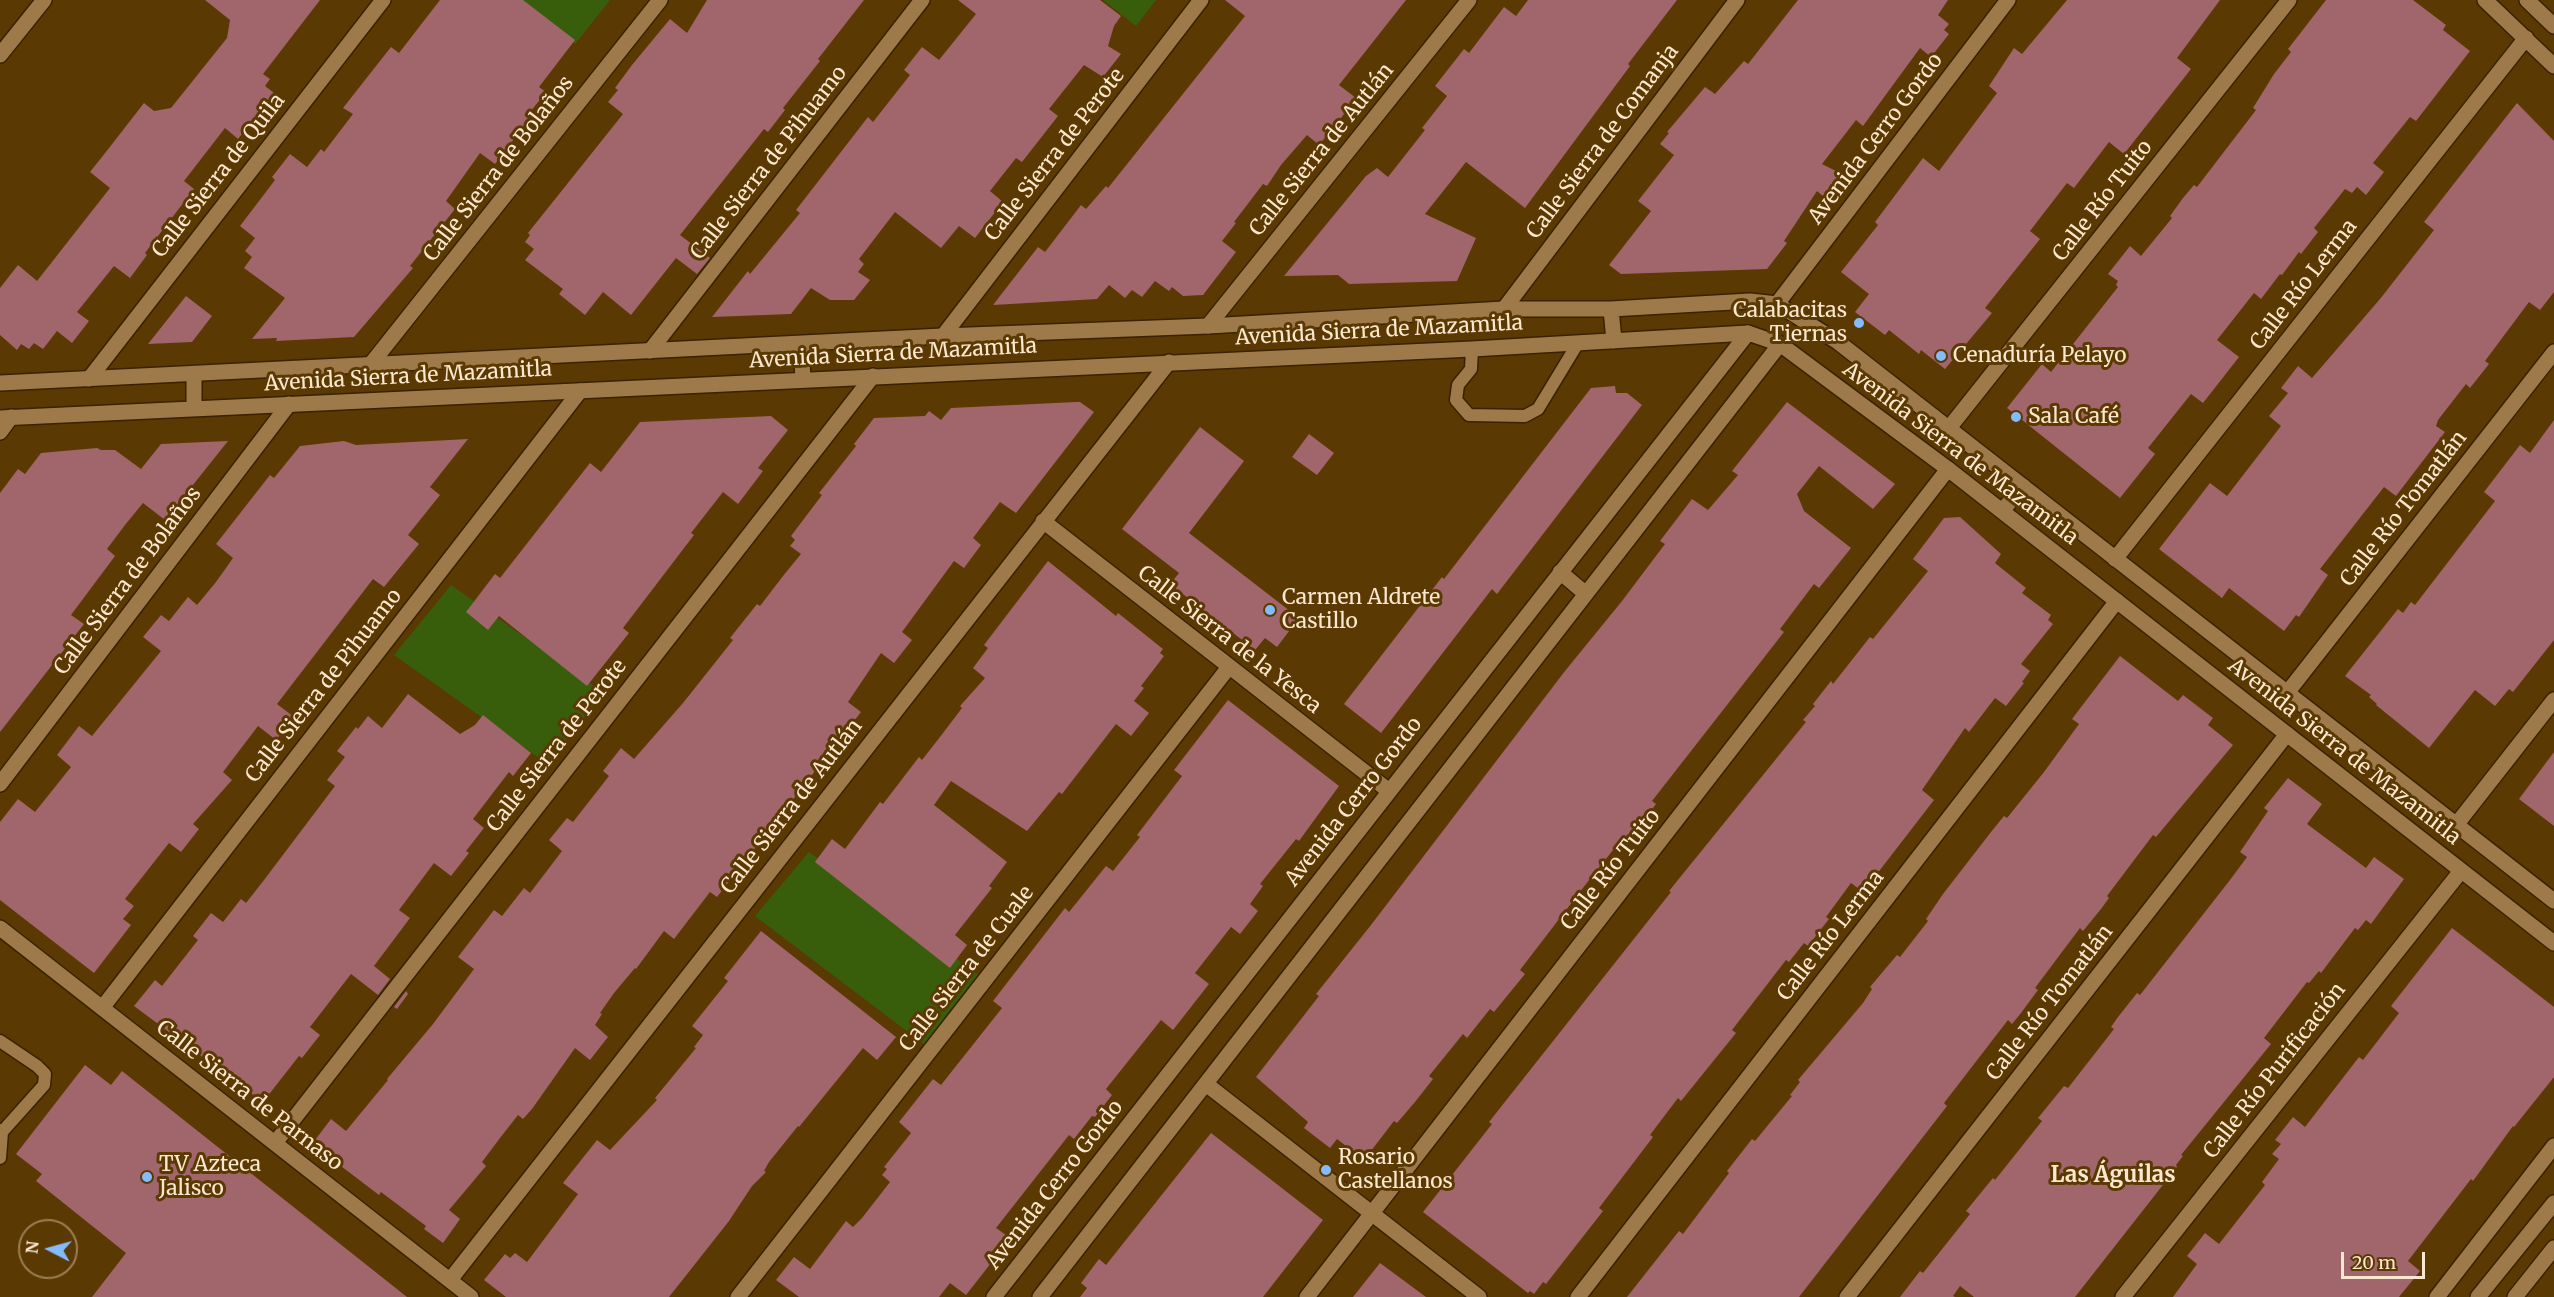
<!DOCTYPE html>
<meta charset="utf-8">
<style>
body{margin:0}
#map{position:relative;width:2554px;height:1297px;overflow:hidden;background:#5b3903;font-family:Merriweather,serif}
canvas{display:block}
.north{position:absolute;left:18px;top:1219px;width:60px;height:60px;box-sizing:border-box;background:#5b3903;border:2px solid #9b7f55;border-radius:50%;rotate:276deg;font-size:16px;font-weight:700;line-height:24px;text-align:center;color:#fce8cf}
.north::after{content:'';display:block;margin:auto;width:21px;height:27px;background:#84bcfb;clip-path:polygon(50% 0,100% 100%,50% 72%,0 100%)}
.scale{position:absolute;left:2341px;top:1252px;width:84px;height:27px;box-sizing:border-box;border:3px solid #fce8cf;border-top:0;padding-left:8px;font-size:18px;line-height:21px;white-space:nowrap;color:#fce8cf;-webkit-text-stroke:4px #5b3903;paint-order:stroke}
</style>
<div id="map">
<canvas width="2554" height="1297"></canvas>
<div class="north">N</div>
<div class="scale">20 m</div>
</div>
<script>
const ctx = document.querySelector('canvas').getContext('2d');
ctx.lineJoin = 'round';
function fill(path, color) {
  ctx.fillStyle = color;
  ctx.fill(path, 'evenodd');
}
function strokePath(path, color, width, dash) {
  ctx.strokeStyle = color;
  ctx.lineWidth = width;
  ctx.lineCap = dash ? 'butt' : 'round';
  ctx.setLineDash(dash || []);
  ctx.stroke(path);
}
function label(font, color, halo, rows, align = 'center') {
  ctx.font = font + ' Merriweather,serif';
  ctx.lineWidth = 6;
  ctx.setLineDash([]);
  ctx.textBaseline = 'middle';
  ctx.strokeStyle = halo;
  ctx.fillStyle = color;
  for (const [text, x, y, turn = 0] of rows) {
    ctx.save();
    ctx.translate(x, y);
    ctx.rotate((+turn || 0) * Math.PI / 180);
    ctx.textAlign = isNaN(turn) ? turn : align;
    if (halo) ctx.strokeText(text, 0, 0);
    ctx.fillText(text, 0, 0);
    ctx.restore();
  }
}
fill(new Path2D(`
 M520 0H610L575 44Z
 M1103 0H1156L1136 26Z
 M451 585 604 693 549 765 394 655Z
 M809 852 979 975 925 1045 755 916Z`), '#385e0c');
fill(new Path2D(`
 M205 0H320L263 74 270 79 265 86 274 93 238 139 225 128 184 181 194 189 145 253 147 255 130 278 114 266 77 312 89 321 72 343 57 331 43 349 34 343 29 349 21 344 17 350 0 335V288L18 265 37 281 110 188 90 172 109 148 144 103 154 111 171 108 227 38 230 20Z
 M440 0H523L575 40 539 87 546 92 527 116 530 118 495 164 480 153 446 201 455 209 410 266 413 268 354 337 276 341 277 338 252 339 285 298 244 268 252 257 245 251 255 238 240 226 275 180 272 177 290 154 307 167 321 149 324 152 353 114 343 108 391 47 399 53Z
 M707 0H864L818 59 820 61 783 108 785 110 768 132 764 129 680 235 710 258 697 274 676 258 631 315 603 292 585 315 559 294 563 289 525 260 534 249 525 242 530 235 528 233 623 114 608 102 618 90 615 88 632 65 670 19 687 33Z
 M958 0H1100L1121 16 1114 26 1108 46 1121 54 1103 77 1084 65 1049 109 1058 116 1022 162 1016 158 990 191 1003 202 975 238 959 226 941 248 895 212 859 259 864 264 858 272 870 280 854 300H830L811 288 791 314 712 317 748 271 750 274 800 213 796 210 868 117 873 122 910 75 904 70 922 47 939 60 976 14Z
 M1225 0H1406L1339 85 1356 98 1338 122 1319 145 1307 135 1281 165 1267 186 1263 184 1234 222 1236 223 1222 241 1236 252 1203 295 1183 296 1172 287 1169 291 1155 281 1142 297 1132 290 1125 298 1109 285 1097 299 993 305 1038 247 1045 252 1081 205 1086 209 1106 186 1108 188 1245 16Z
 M1528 0H1677L1628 64 1630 66 1525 208 1466 162 1448 185 1425 214 1476 238 1457 281 1349 284 1338 275 1284 276 1366 176 1377 168 1388 177 1425 130 1422 128 1447 96 1435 86 1464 49 1469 53 1504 7 1516 16Z
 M1798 0H1948L1938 15 1949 24 1944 30 1949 34 1931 57 1920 48 1863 126 1856 120 1822 164 1842 174 1824 197 1817 191 1784 241 1787 243 1767 269 1621 274 1609 265 1651 211 1638 201 1674 155 1660 144 1669 133 1667 132 1705 87 1715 94 1744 61 1748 64Z
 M2067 0H2220L2177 58 2191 69 2124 154 2109 142 2074 188 2067 183 2030 231 2040 239 1985 308 1992 313 1945 369 1921 350 1919 354 1889 330 1885 335 1855 312 1869 294 1841 272 1878 225 1875 222 1923 158 1939 171 1997 93 1989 86 2014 48 2022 54Z
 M2326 0H2413L2446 25 2443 30 2470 51 2416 121 2410 117 2373 163 2384 172 2366 195 2357 187 2352 193 2345 189 2314 228 2318 232 2301 254 2299 252 2282 275 2280 274 2261 299 2254 293 2217 340 2239 357 2203 403 2191 394 2148 448 2155 454 2120 498 2007 408 2042 364 2051 372 2118 287 2116 285 2118 281 2108 274 2130 246 2141 256 2172 218 2170 216 2183 198 2194 185 2197 187 2256 110 2253 108 2274 74 2291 52 2288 49Z
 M2517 103 2554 141V292L2540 310 2529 302 2485 361 2489 364 2470 388 2466 384 2438 420 2436 426 2445 432 2396 496 2384 487 2320 569 2328 575 2299 617 2296 615 2284 631 2229 588 2222 598 2159 549 2210 483 2227 496 2281 426 2269 416 2288 393 2281 388 2298 366 2312 378 2380 299 2434 230 2424 222Z
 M186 296 212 316 192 342 148 344Z
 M1615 386 1616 393H1627L1642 405 1497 594 1492 589 1381 733 1344 704 1442 577 1444 579 1591 388Z
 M1076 402H1080L1094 412 1016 513 1000 502 973 538 981 545 964 568 954 561 902 632 912 640 894 663 881 653 848 702 861 712 717 897 710 892 674 939 664 931 636 969 635 968 614 993 600 1013 602 1014 595 1025 608 1037 590 1060 575 1048 532 1109 523 1119 518 1115 500 1138 482 1162 486 1166 449 1210 460 1219 443 1243 424 1229 426 1226 381 1192 379 1195 312 1144 331 1119 346 1131 388 1080 387 1079 433 1024 474 969 458 957 494 910 502 916 524 888 530 893 562 851 549 840 567 818 573 822 609 776 603 771 621 748 634 759 683 703 733 640 730 638 757 604 760 606 783 576 801 554 790 546 795 540 791 536 822 495 819 493 856 446 854 444 874 418 925 416 929 411 941 420 951 408Z
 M1787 402 1895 484 1873 509 1819 466 1797 494 1804 511 1851 548 1819 588 1814 584 1780 629 1784 632 1652 801 1656 804 1626 845 1621 840 1586 884 1520 970 1525 974 1494 1012 1490 1009 1467 1038 1463 1034 1429 1076 1433 1079 1415 1102 1397 1123 1394 1121 1364 1160 1337 1139 1330 1148 1304 1128 1308 1122 1256 1077 1319 996 1316 994 1371 925 1565 671 1622 601 1665 544 1660 541 1692 499 1708 510 1738 475 1732 471Z
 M771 416 788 430 758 468 763 471 738 504 723 492 691 533 694 535 623 628 629 633 587 686 499 616 488 630 466 612 495 574 500 578 590 463 601 472 640 422Z
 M2554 420V640L2513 692 2509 689 2495 706 2475 690 2429 748 2376 705 2377 704 2369 697 2371 695 2345 676 2398 609 2403 613 2411 602 2415 605 2495 501 2484 492 2520 445 2530 453Z
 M1200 427 1244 461 1189 533 1299 618 1277 647 1265 638 1255 650 1170 584 1179 573 1122 529Z
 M1309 434 1334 453 1317 475 1292 457Z
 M468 439 430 487 440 495 408 535 419 544 384 587 373 579 277 704 294 717 276 740 258 726 223 772 232 780 193 824 199 829 181 852 169 843 125 899 134 906 123 919 131 925 94 973 0 900V822L18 799 35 812 71 767 57 755 79 726 92 736 161 651 143 637 161 615 169 621 188 597 197 605 216 582 233 558 216 544 270 475 274 478 300 446 344 441 356 445Z
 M228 441 165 520 143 503 125 525 107 549 115 556 71 615 84 624 0 732V493L18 469 25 474 41 453 97 448 101 450H115L141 469 161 444Z
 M1960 517 2001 554 1995 563 2026 588 2022 593 2051 615 2048 620 2053 624 2021 664 2030 671 2022 682 2024 683 2006 706 1995 698 1969 732 1965 728 1922 790 1934 800 1863 892 1851 883 1826 917 1829 919 1808 946 1804 943 1789 962 1786 960 1732 1030 1736 1033 1681 1101 1678 1098 1650 1135 1653 1137 1599 1208 1603 1211 1546 1284 1543 1282 1534 1294 1530 1291 1528 1293 1423 1212 1492 1124 1489 1122 1671 892 1669 891 1806 722 1803 720 1815 706 1813 704 1831 681 1833 684 1870 637 1873 639 1928 571 1913 559 1944 518Z
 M1048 561 1116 616 1118 613 1163 649 1160 653 1164 656 1141 686 1144 688 1134 701 1149 713 1131 736 1116 724 1062 794 1059 792 1027 831 951 781 934 805 1007 862 989 886 992 888 955 935 967 945 950 968 815 862 832 839 845 849 880 802 883 804 919 757 922 760 940 737 962 708 960 706 985 678 973 668 988 648 984 645Z
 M2120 656 2178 701 2183 695 2213 718 2208 725 2233 745 2156 837 2153 835 2107 896 2109 898 2101 909 2083 931 2080 928 2035 988 2038 990 2021 1013 2012 1024 2008 1020 1961 1081 1944 1103 1947 1106 1799 1297H1627L1679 1231 1683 1234 1729 1173 1727 1171 1752 1139 1755 1141 1773 1119 1792 1096 1790 1095 1800 1082 1798 1080 1863 1003 1872 989 1870 987 1897 955 1900 957 1928 921 1926 919 1943 894 1991 832 2004 816 2007 818 2044 772 2079 724 2072 719Z
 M408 694 460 734 475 725 483 715 531 753 513 776 509 772 473 819 484 828 466 851 469 853 451 876 434 863 399 910 410 918 374 966 390 979 378 995 351 974 310 1027 320 1035 302 1058 299 1056 263 1102 134 1006 155 980 162 986 198 940 193 936 211 913 223 922 241 899 246 903 264 880 335 786 327 780 345 757 337 751 356 727 358 729 368 716 382 728Z
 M1228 700 1339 786 1299 841 1296 839 1260 884 1263 886 1250 904 1258 911 1240 934 1231 927 1195 973 1209 984 1173 1030 1161 1020 1106 1089 1112 1095 1095 1117 1092 1116 1074 1139 1069 1135 996 1228 1006 1235 1002 1241 1006 1244 966 1295 950 1283 939 1297H799L776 1280 794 1257 810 1269 846 1221 853 1227 862 1218 890 1182 882 1175 887 1169 884 1167 911 1133 899 1122 933 1079 941 1085 1002 1008 993 1001 1065 908 1069 912 1106 866 1113 871 1140 837 1137 835 1182 776 1174 770Z
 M2554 752V826L2519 799Z
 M2288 778 2322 804 2307 824 2366 868 2374 857 2404 879 2371 924 2366 920 2358 930 2355 928 2321 973 2319 971 2309 983 2307 982 2264 1038 2271 1044 2181 1155 2183 1156 2176 1165 2177 1167 2075 1297H1974L1960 1286 1953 1296 1955 1297H1900L1920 1271 1923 1273 1970 1214 1966 1211 1993 1178 1995 1180 2042 1121 2038 1118 2064 1086 2068 1088 2114 1029 2111 1027 2118 1017 2137 993 2140 995 2230 880 2247 857 2240 852 2268 811 2264 808Z
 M2452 928 2554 1007V1077L2514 1127 2513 1126 2473 1181 2471 1179 2408 1261 2420 1271 2399 1297H2173L2197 1264 2187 1256 2205 1233 2219 1244 2265 1185 2262 1182 2279 1159 2272 1154 2281 1144 2275 1140 2293 1117 2305 1127 2359 1057 2363 1060 2399 1013 2391 1006Z
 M761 931 896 1037 877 1060 863 1048 799 1127 798 1126 769 1162 764 1171 766 1172 752 1186 729 1221 669 1297H506L484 1280 505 1254 510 1258 515 1253 527 1262 578 1194 563 1183 597 1140 610 1150 657 1100 655 1098 696 1048 694 1047 703 1035 692 1026 728 981 724 978Z
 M406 991 408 994 397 1009 394 1007Z
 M85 1065 111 1085 122 1071 407 1297H92L126 1253 36 1181 42 1174 16 1154Z
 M1211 1133 1323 1220 1263 1297H1080L1087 1288 1081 1283 1099 1259 1106 1265Z
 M1380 1263 1426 1297H1353Z`), '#a1656c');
const service = new Path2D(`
 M1472 349 1471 369 1458 385 1456 400 1469 415 1525 416 1538 409 1578 343
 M0 1041 37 1066 45 1074 44 1085 2 1132 0 1130
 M0 1158 2 1132`);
const minor = new Path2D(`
 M2485 0 2554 66
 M0 55 44 0
 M1777 304 2008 0
 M1504 309 1737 0
 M1208 326 1469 0
 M943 336 1201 0
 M650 351 922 0
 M371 364 660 0
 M89 379 383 0
 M1949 428 2289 0
 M0 432 11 417
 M1043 521 1389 791
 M2115 559 2526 38
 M1560 572 1586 594
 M2287 693 2554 352
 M0 784 289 404
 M2456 825 2554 700
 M0 928 471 1297
 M102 1008 580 391
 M1206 1084 1479 1297
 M275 1143 873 376
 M450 1280 1169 362
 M738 1297 1229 667
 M994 1297 1748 333
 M1040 1297 1780 344
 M1307 1297 1948 469
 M1578 1297 2117 601
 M1847 1297 2287 734
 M2123 1297 2461 871
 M2437 1297 2554 1146`);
const tertiary = new Path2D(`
 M1611 309 1614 341
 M801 344 803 379
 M194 375V408
 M0 383 943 336 1208 326 1504 309H1611L1750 301 1777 304 1838 342 2554 901
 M0 418 1472 349 1748 333 1780 344 1948 469 2554 943
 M2002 511 2023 486`);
const secondary = new Path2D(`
 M2527 0 2554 26
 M2478 1297 2554 1203
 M2515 1297 2554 1248`);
strokePath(service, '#3a2200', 15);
strokePath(minor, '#3a2200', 18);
strokePath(tertiary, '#3a2200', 18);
strokePath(secondary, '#3a2200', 18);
strokePath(service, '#9e7a4b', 12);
strokePath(minor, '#9e7a4b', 15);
strokePath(tertiary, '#9e7a4b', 15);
strokePath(secondary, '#9e7a4b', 15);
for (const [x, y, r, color] of [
 [1859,323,6,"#84bcfb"],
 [1941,356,6,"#84bcfb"],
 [2016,417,6,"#84bcfb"],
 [1270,610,6,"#84bcfb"],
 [1326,1170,6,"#84bcfb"],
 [147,1177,6,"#84bcfb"]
]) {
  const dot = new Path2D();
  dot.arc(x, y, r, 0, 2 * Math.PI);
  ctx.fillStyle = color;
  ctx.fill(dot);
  strokePath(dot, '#5b3903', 2);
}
label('21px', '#fce8cf', '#5b3903', [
 ["Avenida Cerro Gordo",1876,139,-53],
 ["Calle Sierra de Comanja",1603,142,-53],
 ["Calle Sierra de Autlán",1322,150,-51],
 ["Calle Sierra de Perote",1055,155,-52],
 ["Calle Sierra de Pihuamo",769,163,-52],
 ["Calle Sierra de Bolaños",499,169,-52],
 ["Calle Sierra de Quila",219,176,-52],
 ["Calle Río Tuito",2103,201,-52],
 ["Calle Río Lerma",2304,285,-52],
 ["Avenida Sierra de Mazamitla",1379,331,-3],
 ["Avenida Sierra de Mazamitla",893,354,-3],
 ["Avenida Sierra de Mazamitla",408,377,-3],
 ["Avenida Sierra de Mazamitla",1960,454,37],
 ["Calle Río Tomatlán",2404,509,-52],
 ["Calle Sierra de Bolaños",128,581,-53],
 ["Calle Sierra de la Yesca",1229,640,38],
 ["Calle Sierra de Pihuamo",324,686,-52],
 ["Calle Sierra de Perote",557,746,-52],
 ["Avenida Sierra de Mazamitla",2344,752,38],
 ["Avenida Cerro Gordo",1354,802,-52],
 ["Calle Sierra de Autlán",792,807,-52],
 ["Calle Río Tuito",1611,870,-52],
 ["Calle Río Lerma",1831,936,-52],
 ["Calle Sierra de Cuale",967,969,-52],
 ["Calle Río Tomatlán",2050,1003,-52],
 ["Calle Río Purificación",2275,1071,-52],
 ["Calle Sierra de Parnaso",249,1096,38],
 ["Avenida Cerro Gordo",1055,1185,-52]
]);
label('21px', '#fce8cf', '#5b3903', [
 ["Calabacitas",1847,311,"right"],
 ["Tiernas",1847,335,"right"],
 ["Cenaduría Pelayo",1953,356],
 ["Sala Café",2028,417],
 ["Carmen Aldrete",1282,598],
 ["Castillo",1282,622],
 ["Rosario",1338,1158],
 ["Castellanos",1338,1182],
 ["TV Azteca",159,1165],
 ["Jalisco",159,1189]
], 'left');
label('bold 22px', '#fce8cf', '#5b3903', [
 ["Las Águilas",2113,1176]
]);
</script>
